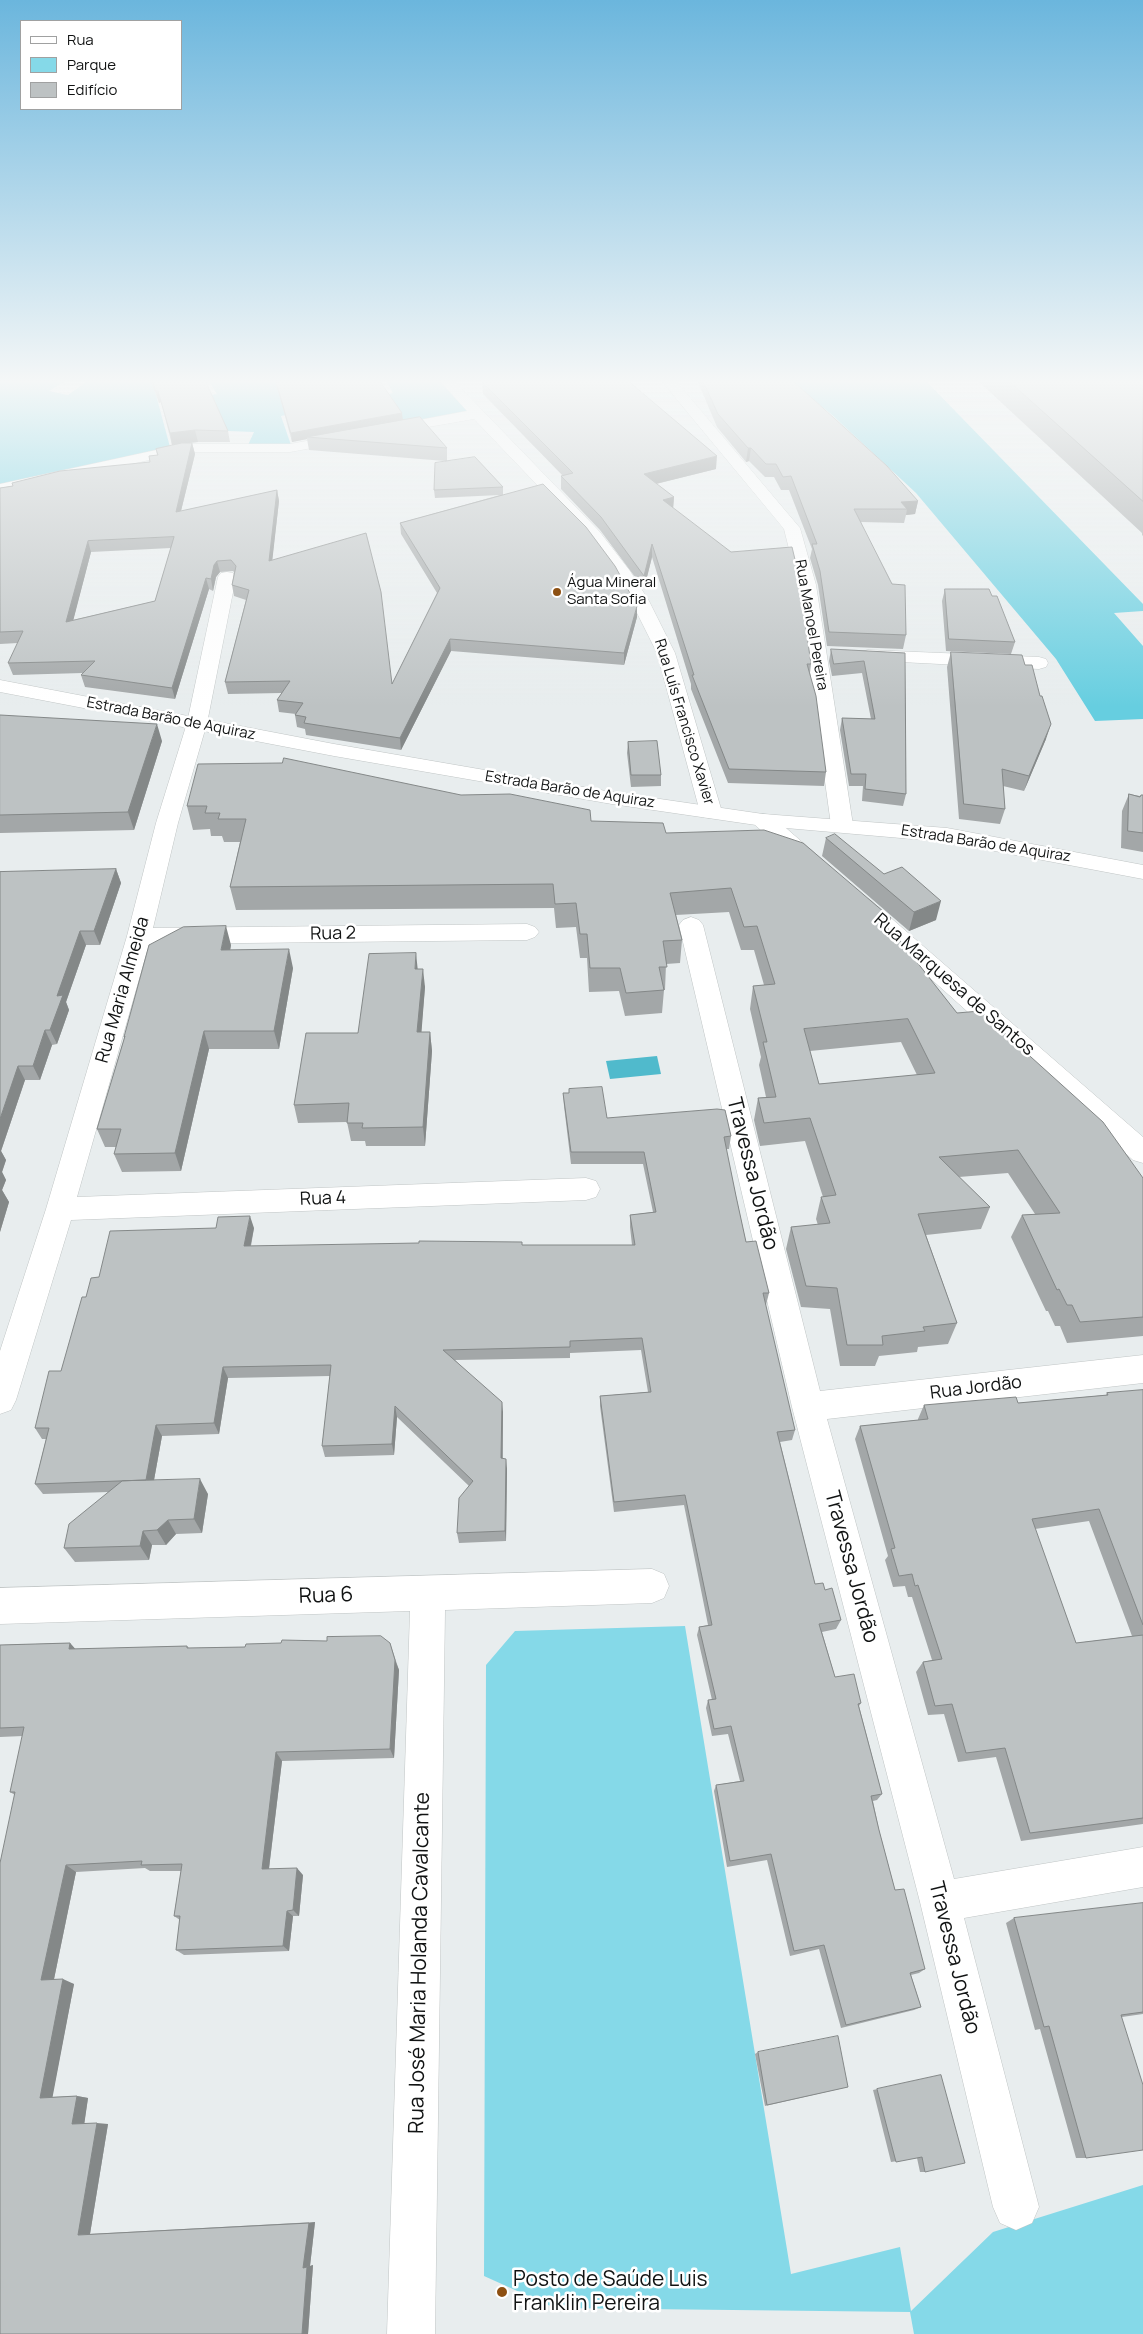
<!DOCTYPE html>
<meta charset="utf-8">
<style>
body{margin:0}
#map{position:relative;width:1143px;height:2334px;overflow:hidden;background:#e8edee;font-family:Manrope,sans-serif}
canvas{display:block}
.legend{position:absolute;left:20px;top:20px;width:162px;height:90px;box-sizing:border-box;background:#fff;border:1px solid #a0a1a1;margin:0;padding:6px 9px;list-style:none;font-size:15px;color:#111313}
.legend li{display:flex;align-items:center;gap:10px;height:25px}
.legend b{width:25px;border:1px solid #a0a1a1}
</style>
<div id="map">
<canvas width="1143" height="2334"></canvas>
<ul class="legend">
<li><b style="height:6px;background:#fff"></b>Rua</li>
<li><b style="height:14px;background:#85d9e8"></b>Parque</li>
<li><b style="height:14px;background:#bdc2c3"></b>Edifício</li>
</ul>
</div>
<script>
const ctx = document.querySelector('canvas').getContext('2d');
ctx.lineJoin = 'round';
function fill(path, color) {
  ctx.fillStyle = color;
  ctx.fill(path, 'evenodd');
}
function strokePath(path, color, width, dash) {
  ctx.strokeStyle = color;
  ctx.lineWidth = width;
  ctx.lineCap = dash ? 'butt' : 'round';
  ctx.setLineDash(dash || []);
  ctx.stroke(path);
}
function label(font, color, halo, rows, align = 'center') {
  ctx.font = font + ' Manrope,sans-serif';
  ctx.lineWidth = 5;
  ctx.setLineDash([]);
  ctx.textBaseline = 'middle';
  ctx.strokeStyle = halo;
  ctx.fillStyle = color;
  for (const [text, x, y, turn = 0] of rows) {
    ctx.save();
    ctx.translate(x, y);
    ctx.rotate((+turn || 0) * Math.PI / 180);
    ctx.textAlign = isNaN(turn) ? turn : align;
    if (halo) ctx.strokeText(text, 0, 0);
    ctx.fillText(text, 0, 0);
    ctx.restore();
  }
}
fill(new Path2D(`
 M685 1626 791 2274 900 2247 911 2311 993 2232 1143 2185V2334H914L910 2312 555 2308 484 2276 486 1665 515 1631Z`), '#85d9e8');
fill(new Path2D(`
 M0 380H67L49 391 68 395 89 380H152L170 447 0 485Z
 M182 380H337L332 406 281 416 291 445H248L254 432 203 430 194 397 217 394 210 383 182 386Z
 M386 380H438L471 413 382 428 345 403 393 393Z
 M789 380H925L1143 604V611L1114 613 1143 646V719L1095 721 1056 659 916 493 831 414Z`), '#66cee0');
fill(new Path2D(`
 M657 1056 661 1074 610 1079 606 1061Z`), '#50bacc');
const minor = new Path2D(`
 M439 380H453L599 531 630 571 649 601 675 653 722 812 719 817 711 818 703 817 700 812 657 653 631 601 616 576 587 537 474 419 388 434 381 430 388 426 467 411Z
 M661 380H675L800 528 816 585 853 825 850 830 842 832 834 830 831 825 798 585 784 529Z
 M345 434 352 438 350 441 290 452H184L0 494V484L184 444H290Z
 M227 572 233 573 236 577 207 723 178 823 153 928 527 924 535 927 539 932 535 937 527 940 149 944 77 1197 586 1178 596 1181 600 1189 596 1197 586 1200 71 1220 16 1400 11 1410 0 1414V1351L46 1209 127 936 156 823 187 723 218 577 221 573Z
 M868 650 1039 657 1046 659 1048 663 1046 667 1039 669 861 660 859 656 861 652Z
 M763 814 771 815 817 855 820 860 817 865 809 867 801 865 755 825 752 820 755 815Z
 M861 897 869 899 1143 1137V1163L1133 1160 853 909 850 904 853 899Z
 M691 917 699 920 703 925 820 1391 1143 1355V1383L827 1419 954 1879 1143 1847V1887L964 1918 1039 2207 1032 2223 1016 2230 1000 2223 993 2207 920 1902 792 1407 679 925 683 920Z
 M652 1569 664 1574 669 1586 664 1598 652 1603 445 1610 435 2334H387L410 1611 0 1624V1588Z`);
const tertiary = new Path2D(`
 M0 680 334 744 612 792 763 814 947 828 1143 865V879L947 842 763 826 612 804 334 756 0 692Z`);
strokePath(minor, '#c0c5c5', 1);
strokePath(tertiary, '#c0c5c5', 1);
fill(minor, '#fff');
fill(tertiary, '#fff');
fill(new Path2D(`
 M150 380H205L228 431 230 442H198L183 443H192L195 454 181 511 277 490 279 501 272 560 392 684 437 593 401 534 400 523 500 495 435 498 434 490 445 461 309 450 307 439 292 442 275 380H379L403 420 447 448V461L503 487V495L637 617 624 665 451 651 401 750 306 735 305 729 297 727 295 715 296 714 279 712 277 700 282 693 228 694 225 682 246 600 234 596 232 585 234 572 233 571 220 572 216 577 213 591 209 589 175 699 85 687 81 675 83 673 13 675 8 663 18 643 0 644V488L150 462 157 455 156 449 180 444 172 445 161 402 159 403ZM171 548 155 601 73 620 91 552Z
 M697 380H792L918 501 915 514 906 515 904 523 861 522 906 635 903 649 827 646 818 585 810 558 812 549 789 490H781L774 477H765L749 461 746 462 717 427Z
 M977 380H1143V536L1142 535V533Z
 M482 382 716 469 656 484 674 497 673 508 811 664 810 673 826 772 824 786 728 783 691 689V684L652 557 644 589 600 530 561 489V476H563L483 394Z
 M945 589 1015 642 1011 654 946 651 942 601Z
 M831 649 905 653 906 794 903 806 862 801 863 786H849L840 730 842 718 871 719 862 673 832 676 829 661Z
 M951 652 1046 739 1024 791 1003 786 1005 809 1000 824 959 819 947 667Z
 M0 715 162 741 134 830 0 833Z
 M628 742 661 775V786L631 787 627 753Z
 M1129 794 1140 796 1143 795V852L1121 848 1122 811Z
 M461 795 591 821 666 833 888 929 957 1013 1143 1178V1336L1067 1343 1060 1326H1055L1048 1311H1046L1011 1237 1022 1215 1035 1214 1008 1173 959 1177 990 1207 981 1229 926 1235 957 1323 948 1344 918 1347 917 1352 879 1356 875 1366H840L830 1309 801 1307 786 1249 791 1227 818 1225 816 1219 821 1197H823L805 1141 760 1146 754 1120 758 1098 766 1097 759 1065 761 1057 750 1009 753 986 764 985 754 950H741L729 912 676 915 682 940 680 963 666 964 665 990H664L662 1013 625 1016 619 991 589 992 587 958H580L576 927 556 928 554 908 236 910 230 887 240 842H224L222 836H211L210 829 193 830 187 806ZM901 1042 917 1075 819 1084 810 1051Z
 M826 838 936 920 909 931 822 856Z
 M116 869 121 883 100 945H86L66 1002 69 1010 57 1044 52 1045 40 1080H25L1 1151 6 1160 2 1172 6 1180 2 1190 9 1202 0 1232V872Z
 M231 945 230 950 293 968 279 1049H209L181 1171 122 1172 114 1154 116 1147H105L97 1129 124 1039V1037Z
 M417 969 425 987 421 1032H430L432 1051 425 1146H366L365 1141H351L347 1122 298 1123 294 1105Z
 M569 1089 607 1118 731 1136 729 1149H726L736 1196 746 1242 769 1293 766 1305H765L795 1430 792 1440 780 1442 815 1584 825 1590 841 1620 836 1629 822 1632 835 1677 861 1703 859 1706 882 1794 877 1800 873 1801 879 1830 895 1890 925 1969 919 1973 911 1975 921 2007 914 2010 841 2028 819 1949 790 1956 767 1860 727 1867 714 1791 716 1785 740 1781 728 1734 712 1736 706 1708 708 1700H712L697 1635 699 1627 708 1625 684 1505 614 1512 600 1406V1396L648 1392 641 1350 570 1353V1358L455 1360 503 1412V1458L507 1469 506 1541 459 1543 457 1533 469 1486 397 1417 394 1455 325 1457 322 1446 330 1376 228 1378 219 1434 162 1436 154 1480 208 1494 202 1533 176 1534 166 1545H152L149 1560 75 1562 64 1548 109 1492 43 1494 35 1484 46 1439H42L35 1428 61 1371 86 1297 99 1277 254 1228 251 1246 632 1245 630 1227V1215L653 1212 643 1164H571L564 1106 563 1093H569Z
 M1143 1390V1824L1021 1841 996 1757 958 1762 944 1714 928 1715 916 1672 923 1662 932 1660 912 1597H908L905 1586 893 1587 885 1560 888 1556 855 1439 860 1426 918 1420V1419L924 1405 1018 1403 1106 1395 1107 1393ZM1089 1521 1132 1636 1076 1643 1035 1529Z
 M70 1643 75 1649 187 1646 189 1648 245 1647 390 1643 399 1670 394 1758 282 1761 269 1869 303 1875 299 1916H293L289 1951 184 1955 176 1950 180 1920 174 1916 181 1871H150L145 1868 76 1872 54 1979 74 1984 52 2097 77 2096 88 2098 84 2124H108L90 2234 315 2222 310 2266 313 2265 308 2334H0L15 1795 10 1792 23 1736 0 1737V1645Z
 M1143 1903V2014L1122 2017 1086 2158H1076L1040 2029 1035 2030 1006 1923 1014 1918Z
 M758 2052 848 2087 765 2106 755 2054Z
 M941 2075 925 2172H920L917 2158 891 2162 873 2090Z`), '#a3a7a8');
fill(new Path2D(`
 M156 391H158L161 402 159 403Z
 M402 413 403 421 307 437V439L292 442 291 433Z
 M195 430 198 442 172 445 170 433Z
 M192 443 195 454 178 523 176 512Z
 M748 448H751L749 461 746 462Z
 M717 456 716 469 643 487 644 474Z
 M277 490 279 501 271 572 269 561Z
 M674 497 673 510 663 500Z
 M918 501 915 514 906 515 907 509 901 502Z
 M88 541 91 552 70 633 66 622Z
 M652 544V557L644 589V576Z
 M217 561 220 572 216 577 213 591 211 579 214 565Z
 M206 578 209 589 175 699 172 688Z
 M637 606V617L624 665V653Z
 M450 639 451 651 401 750 400 738Z
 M157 724 162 741 134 830 128 812Z
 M1051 724 1046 739 1024 791 1029 776Z
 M116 869 121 883 100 945 94 931Z
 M941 901 936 920 909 931 914 912Z
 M891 918 885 941 881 922Z
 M226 926 231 945 227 969 221 950Z
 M80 931 86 945 66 1002 69 1010 57 1044 50 1030 57 996Z
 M289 949 293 968 279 1049 274 1031Z
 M416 953 418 972 415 969Z
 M423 969 425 987 420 1051 417 1032Z
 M45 1030 52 1045 40 1080 33 1066Z
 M204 1031 209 1049 181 1171 175 1153Z
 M430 1032 432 1051 425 1146 423 1127Z
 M18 1066 25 1080 1 1151 6 1160 2 1172 6 1180 2 1190 9 1202 0 1232V1119Z
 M250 1216 254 1228 248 1258 244 1246Z
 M223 1367 228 1378 219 1434 214 1423Z
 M502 1402 503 1412 502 1468 501 1458Z
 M395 1406 397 1417 394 1455 392 1444Z
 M156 1425 162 1436 152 1491 146 1480Z
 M506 1459 507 1469 506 1541 505 1531Z
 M200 1479 208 1494 202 1533 194 1519Z
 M168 1520 176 1534 166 1545 157 1530Z
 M143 1531 152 1545 149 1560 140 1546Z
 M70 1643 79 1653 69 1649Z
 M395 1660 399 1670 394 1758 390 1749Z
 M276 1752 282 1761 268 1876 262 1869Z
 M66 1865 76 1872 53 1984 41 1980Z
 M297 1868 303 1875 299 1916 293 1910Z
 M287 1911 293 1916 289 1951 283 1946Z
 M63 1979 74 1984 52 2100 40 2098Z
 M77 2096 88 2098 84 2126 72 2124Z
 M97 2123 108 2124 90 2234 78 2235Z
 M315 2222 310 2266 303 2268 309 2223Z
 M313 2265 308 2334H302L307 2267Z`), '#848888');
const building = new Path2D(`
 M152 380H205L228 431 195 430 170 433 158 391H156Z
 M276 380H379L402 413 291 433Z
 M493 380H627L717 456 644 474 674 497 663 500 731 552 792 547 798 572 811 664H807L816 696 826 772 729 769 692 675H694L652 544 644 576 601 517 561 476 573 473 482 382Z
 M703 380H792L887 466 918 501 901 502 907 509H854L892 584 905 585 906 635 829 632 820 571 812 544H817L791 476 783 477 776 464H766L751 448H748L718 414Z
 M1008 380H1143V501Z
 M420 417 447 448 307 437Z
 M182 443H192L176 512 277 490 269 561 366 533 381 592 392 684 440 588 400 523 543 484 586 527 615 566 637 606 624 653 450 639 400 738 304 723 306 717 295 715 303 703 277 700 290 681 225 682 249 590 232 585 236 566 231 560 217 561 214 565 211 579 206 578 172 688 81 675 95 661 8 663 23 631 0 632V488L13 486 12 483 60 471 150 462 149 456 158 455 156 449ZM174 537 155 601 66 622 88 541Z
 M475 457 503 487 434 490 435 463Z
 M945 589H989L992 596H997L1015 642 949 639Z
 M831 649 905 653 906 794 865 789 866 774H851L842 718 875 719 864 661 834 664Z
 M951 652 1022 655 1025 665H1032L1040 696H1042L1051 724 1029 776 1002 769 1005 809 964 804Z
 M0 715 157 724 128 812 0 815Z
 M657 741 661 775H631L628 742Z
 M284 758 461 795 510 794 590 810 591 821 663 823 666 833 764 830 803 843 891 918 881 922 898 938 957 1013 980 1011 1103 1122 1143 1178V1317L1080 1322 1072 1305H1067L1059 1289 1057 1290 1022 1215 1060 1213 1018 1150 939 1157 990 1207 918 1214 957 1323 923 1327 925 1331 882 1336 883 1345H847L837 1288 806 1286 791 1227 830 1223 821 1197 836 1195 810 1118 764 1123 758 1098 776 1097 763 1042H767L753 986 775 984 757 926 744 927 731 888 670 893 682 940 663 941 667 967H659L664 990 626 993 620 968H590L587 934H580L576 903 555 904 553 884 230 887 246 819H218L220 813H205L207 806H187L198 764 282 763ZM908 1019 935 1073 819 1084 804 1029Z
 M1129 794 1140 797 1141 795H1143V833L1128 831Z
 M835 834 884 874 902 867 941 901 914 912 826 838Z
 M116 869 94 931H80L57 996 63 995 50 1030H45L33 1066H18L0 1119V872Z
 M226 926 221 950 289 949 274 1031H204L175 1153 114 1154 121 1129H97L125 1036 124 1037 149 945 183 927Z
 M416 953 415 969H423L417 1032H430L423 1127 362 1128 363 1123H347L349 1103 294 1105 306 1033H358L369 954Z
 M602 1087 607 1118 717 1109 725 1110 731 1136 724 1137 736 1196 746 1242 756 1241 769 1293H763L795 1430 777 1432 815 1584 823 1583 825 1590 832 1588 841 1620 819 1624 835 1677 854 1674 861 1703 858 1704 882 1794 871 1796 879 1830 895 1890 904 1889 925 1969 910 1973 921 2007 846 2025 824 1945 794 1951 771 1854 730 1861 716 1785 744 1781 731 1726 714 1729 708 1700 716 1699 699 1627 712 1625 685 1495 614 1502 600 1396 651 1392 642 1338 570 1341V1347L443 1350 502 1402 501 1458 506 1459 505 1531 457 1533 459 1498 473 1481 395 1406 392 1444 322 1446 331 1365 223 1367 214 1423 156 1425 146 1480 35 1484 49 1428H35L49 1371H61L82 1297H86L91 1278 99 1277 110 1231 216 1228 218 1217 250 1216 244 1246 419 1243V1241L522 1242V1245H635L630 1215 656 1212 644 1152H571L563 1093H569V1089Z
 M1143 1390V1625L1099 1509 1032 1519 1076 1643 1143 1635V1818L1030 1833 1005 1748 966 1753 952 1704 935 1706 923 1662 942 1659 918 1585 915 1586 912 1574 899 1576 891 1549 895 1548 860 1426 928 1419 924 1405 1016 1397 1018 1403 1108 1395 1107 1393Z
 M200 1479 194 1519 168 1520 157 1530 143 1531 140 1546 64 1548 69 1524 122 1481Z
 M381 1636 390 1643 395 1660 390 1749 276 1752 262 1869 297 1868 293 1910 287 1911 283 1946 176 1950 180 1916H174L182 1864 141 1865 142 1861 66 1865 41 1980 63 1979 40 2098 77 2096 72 2124 97 2123 78 2235 309 2223 303 2268 307 2267 302 2334H0V1863L15 1792H10L24 1727 0 1728V1645L70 1643 69 1649 187 1646V1648L245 1647 246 1644 281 1643 282 1640 327 1641V1637Z
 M1143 1903V2012L1121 2015 1143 2085V2150L1086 2158 1049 2026 1044 2027 1014 1918Z
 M838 2036 848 2087 767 2105 758 2052Z
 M941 2075 965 2163 925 2172 922 2157 896 2162 877 2089Z`);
fill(building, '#bdc2c3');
strokePath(building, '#848888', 1);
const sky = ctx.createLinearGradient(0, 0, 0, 707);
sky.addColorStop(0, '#6bb6dd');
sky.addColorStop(0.54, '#f5f7f7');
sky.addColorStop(1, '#f5f7f700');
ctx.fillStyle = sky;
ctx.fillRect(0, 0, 1143, 707);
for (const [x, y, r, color] of [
 [557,592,5,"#8d5012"],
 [502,2292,6,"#8d5012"]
]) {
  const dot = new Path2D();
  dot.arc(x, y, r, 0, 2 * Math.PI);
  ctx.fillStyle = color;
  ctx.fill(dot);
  strokePath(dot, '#fff', 2);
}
label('15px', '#111313', '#fff', [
 ["Água Mineral",567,583],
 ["Santa Sofia",567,600]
], 'left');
label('15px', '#111313', '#fff', [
 ["Rua Manoel Pereira",811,625,80],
 ["Estrada Barão de Aquiraz",171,719,11],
 ["Rua Luís Francisco Xavier",684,722,73],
 ["Estrada Barão de Aquiraz",570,790,9],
 ["Estrada Barão de Aquiraz",986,844,9]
]);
label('18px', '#111313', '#fff', [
 ["Rua 2",333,934,-1],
 ["Rua Marquesa de Santos",954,985,41],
 ["Rua Maria Almeida",123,990,-74],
 ["Rua 4",323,1199,-2],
 ["Rua Jordão",976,1388,-7]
]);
label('21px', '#111313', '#fff', [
 ["Travessa Jordão",752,1174,76],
 ["Travessa Jordão",851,1567,75],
 ["Rua 6",326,1596,-2],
 ["Travessa Jordão",954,1958,76],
 ["Rua José Maria Holanda Cavalcante",420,1963,-89]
]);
label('21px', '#111313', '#fff', [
 ["Posto de Saúde Luis",513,2280],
 ["Franklin Pereira",513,2304]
], 'left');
</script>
